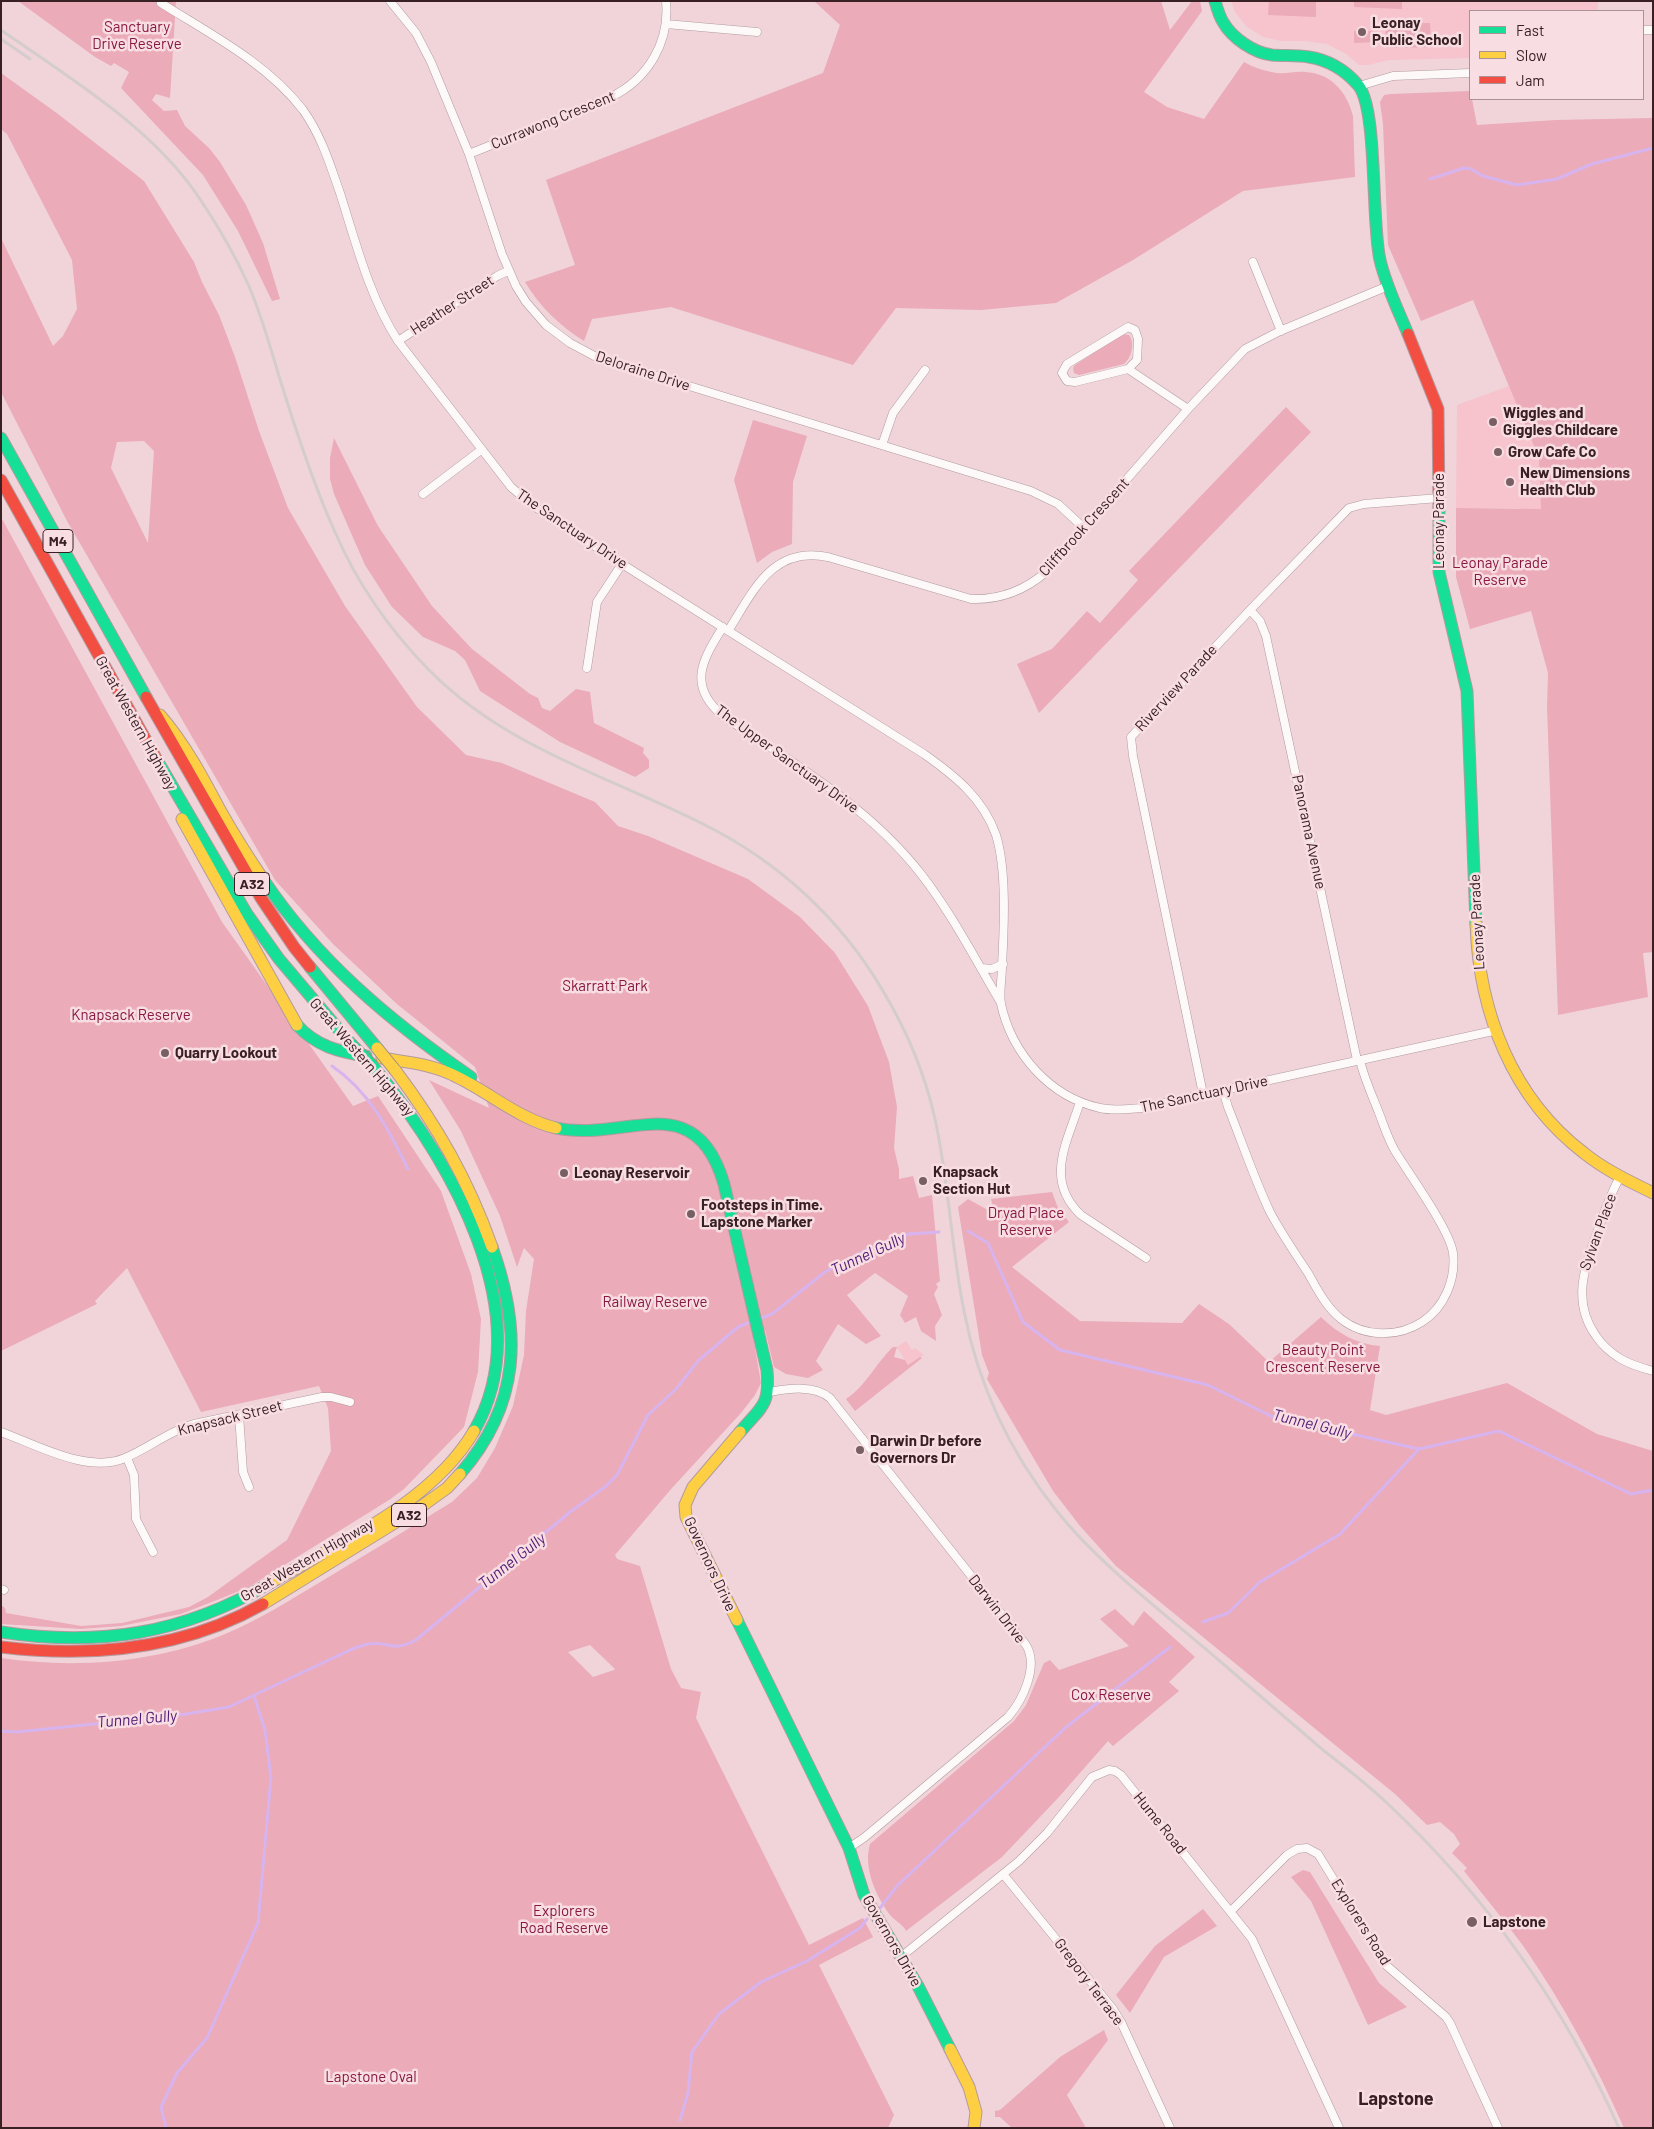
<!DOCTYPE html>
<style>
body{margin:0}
#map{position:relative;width:1654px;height:2129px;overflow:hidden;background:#f0d4d9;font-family:Barlow,sans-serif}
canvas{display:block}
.frame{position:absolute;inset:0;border:2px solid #382025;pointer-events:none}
.legend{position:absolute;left:1469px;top:10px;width:175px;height:90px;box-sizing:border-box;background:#f8dee2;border:1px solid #ab9296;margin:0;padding:6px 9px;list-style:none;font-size:15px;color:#382025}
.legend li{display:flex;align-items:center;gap:10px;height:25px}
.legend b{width:25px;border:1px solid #ab9296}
</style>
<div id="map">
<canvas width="1654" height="2129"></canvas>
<div class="frame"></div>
<ul class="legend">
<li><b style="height:6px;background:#16e098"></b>Fast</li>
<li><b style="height:6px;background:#ffcf43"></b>Slow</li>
<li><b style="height:6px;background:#f24e42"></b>Jam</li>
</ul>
</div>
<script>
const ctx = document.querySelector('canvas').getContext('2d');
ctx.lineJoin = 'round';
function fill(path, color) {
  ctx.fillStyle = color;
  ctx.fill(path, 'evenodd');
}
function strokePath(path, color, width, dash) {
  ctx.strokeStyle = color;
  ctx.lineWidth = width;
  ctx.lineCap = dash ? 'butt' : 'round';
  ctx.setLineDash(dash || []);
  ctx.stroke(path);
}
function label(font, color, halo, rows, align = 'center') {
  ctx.font = font + ' Barlow,sans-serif';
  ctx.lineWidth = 5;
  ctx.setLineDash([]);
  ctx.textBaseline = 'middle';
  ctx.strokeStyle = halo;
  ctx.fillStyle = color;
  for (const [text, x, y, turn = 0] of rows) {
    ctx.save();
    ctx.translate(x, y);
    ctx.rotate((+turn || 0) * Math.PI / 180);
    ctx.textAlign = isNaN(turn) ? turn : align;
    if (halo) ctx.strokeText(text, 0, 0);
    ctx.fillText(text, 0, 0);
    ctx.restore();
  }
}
fill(new Path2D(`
 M1231 1H1598V11H1470V58L1389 60 1368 65H1359L1346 54 1327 44 1305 41H1281L1263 37 1246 26 1235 12Z
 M1509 386 1539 458 1542 523 1519 508H1456L1457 405Z
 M906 1341 912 1350 915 1348 924 1355 908 1365 897 1347Z`), '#f7c3cd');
fill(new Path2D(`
 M18 1H176L170 98 156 94 152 100 164 111 177 110 185 126 209 148 220 162 246 205 263 243 280 299 272 301 238 231 203 175 121 88 129 72 114 63 111 66 95 57Z
 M814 1H1161L1170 30 1192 1H1200L1202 11 1144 92 1167 107 1204 119 1244 62C1254 68 1265 71 1277 73 1287 74 1295 71 1305 72 1331 73 1347 92 1353 116L1355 177 1243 191 1133 260 1056 303 981 310 896 308 853 365 671 307 592 319 584 341C560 326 540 307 525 282L575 265 546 180 823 73 840 25Z
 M1269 1H1316V17L1268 15Z
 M1354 1H1402V9L1354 7Z
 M1430 23 1431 47 1386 48 1385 24Z
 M1354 31H1378V42L1354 43Z
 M1 73 58 114 144 181 194 262 202 282 219 315 235 357 259 431 288 508 345 606 417 707 466 755 502 763 595 802 618 826 648 836 748 879 800 917 835 953 868 1006 889 1062 897 1107 894 1148 899 1169V1179L913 1176 919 1198 932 1195 940 1281 936 1284 938 1287 934 1294 942 1315 935 1326 936 1341 921 1331 916 1317 905 1323 900 1315 908 1296 875 1273 847 1295 881 1336 866 1344 838 1324 816 1361 823 1370 808 1378 786 1374 774 1367 765 1330 753 1336 761 1383 755 1395 741 1413 672 1488 615 1555 617 1559 640 1566 671 1669 681 1688 701 1692 696 1718 809 1945 863 1918 873 1937 819 1965 894 2115 888 2128H1V1658C75 1669 156 1663 225 1634 259 1620 290 1600 322 1581 365 1555 408 1529 452 1502L477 1478 495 1448 513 1406 524 1355 526 1311 534 1259 524 1248 517 1267 500 1216 461 1131 429 1080 489 1108 475 1067 397 1004 333 944 275 880 67 521 1 392V238L53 346 63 336 77 309 72 260 7 134 1 129ZM144 441 154 451 148 543 111 468 117 442ZM590 1645 615 1669 614 1670 593 1677 568 1652Z
 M1470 91V99H1472L1477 125 1556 120 1653 118V952L1643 953 1648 997 1558 1015 1547 707 1548 673 1531 611 1470 629 1456 577V508L1541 509 1539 458 1473 300 1421 321 1388 245 1383 124 1380 102 1384 95 1391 94Z
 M1122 334 1129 335C1135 343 1132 357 1124 364L1079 375 1074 373 1073 368 1075 365Z
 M1286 407 1311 432 1039 713 1017 664 1052 649 1087 611 1100 623 1138 580 1129 571Z
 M753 420 807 436 793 482 792 544 772 552 757 563 734 480Z
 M334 438 378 526 432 606 472 649 530 694 538 698 542 708 550 711 576 689 590 692 594 723 644 748 643 753 649 760V768L635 777 560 742 480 691 465 660 455 651 423 637 392 607 365 565 334 494 330 479V458Z
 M1 517 222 922 353 1106 378 1096 441 1191 471 1274 481 1319 478 1372 464 1427 404 1489 389 1500 249 1587 217 1600 181 1614 121 1626 81 1629 1 1624V1605L5 1608 6 1613 81 1626 122 1623 189 1607 208 1597 230 1581 287 1540 331 1451 328 1408 319 1386 201 1412 127 1268 95 1301 97 1304 1 1351Z
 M1052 1192 1058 1208 1069 1222 1012 1267 1080 1321 1182 1323 1199 1304 1229 1324 1269 1362 1321 1317C1338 1334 1357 1344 1380 1346L1370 1410 1386 1415 1507 1383 1597 1434 1653 1451V2128H1624C1596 2064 1563 2004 1524 1947 1505 1921 1484 1896 1464 1871L1467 1868 1452 1853 1460 1844 1454 1834 1440 1822 1427 1825 1395 1794 1116 1566 1080 1526 1053 1491 987 1379 989 1373 982 1355 958 1207 968 1199 995 1214 991 1199Z
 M893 1347H897L894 1357 905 1360 908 1365 920 1357 922 1358 855 1411 846 1399C866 1386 876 1363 893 1347Z
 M1115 1609 1133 1626 1144 1611 1195 1657 1169 1682 1179 1691 1113 1746 1108 1741 1058 1798 1002 1857 906 1931C903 1924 895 1921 890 1915 876 1896 863 1868 870 1844L1014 1721 1026 1705 1044 1663 1050 1660 1059 1670 1129 1646 1100 1619Z
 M1303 1870 1310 1872 1379 1983 1407 2007 1368 2025 1311 1901 1291 1877Z
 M1203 1909 1217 1926 1164 1957 1130 2013 1116 1995 1155 1946Z
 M1104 2030 1108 2040 1067 2095 1086 2128H1012L1000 2117H995V2111L1000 2110 1060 2057Z`), '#ebabb9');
strokePath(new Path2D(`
 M1430 179 1464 168 1471 169 1483 176 1517 185 1557 179 1592 164 1653 148
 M332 1066C369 1091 389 1130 408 1169
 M968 1231 988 1243 1023 1322 1060 1350 1208 1385 1271 1416 1419 1449 1499 1431 1631 1494 1653 1490
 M759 1319 772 1314 825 1272 864 1251 909 1234 939 1232
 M1203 1622 1228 1613 1260 1582 1340 1534 1419 1449
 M1 1731 17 1732 180 1715 229 1707 348 1651C354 1649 361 1645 368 1644 390 1641 392 1653 416 1640L570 1512 606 1486 617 1475 648 1415 676 1389 699 1360 738 1327 753 1321
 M880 1908 897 1886 1065 1728 1170 1647
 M680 2120 688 2093 692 2052 719 2014 761 1982 807 1961 860 1928 867 1919
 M166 2128 161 2107 177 2073 207 2038 258 1923 271 1778 265 1730 254 1696`), '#d8b4ef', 3);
const street = new Path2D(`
 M390 1 416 33 431 62 469 154 502 254 516 286 526 302 546 325 570 343 598 358 1031 491 1058 504 1085 529
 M161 3C210 34 267 63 303 110 321 135 330 164 340 193 356 243 369 296 398 341L511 487 532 505 622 564 924 754C955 776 983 798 996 835 1007 870 1004 929 1002 966 1002 978 999 993 1001 1004 1012 1054 1050 1097 1100 1108 1114 1111 1128 1109 1142 1108L1493 1031
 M666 24 757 32
 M1643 30H1653
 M1359 86 1393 76 1470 73
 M469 154 611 97C648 79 670 42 666 1
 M1253 262 1281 331
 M398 341 497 276 508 271
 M1128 369 1137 360 1138 339 1135 330 1128 327 1067 364 1062 373 1067 381 1075 382 1128 369 1188 409
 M882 445 893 413 925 370
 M423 494 481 450
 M1250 610 1260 621 1266 636 1357 1060
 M723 627C702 660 687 686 723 716 793 763 868 806 921 874 952 914 975 959 1001 1003
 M728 631C753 592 772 545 828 557L971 599C1000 600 1024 591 1046 572L1188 409 1245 349 1280 331 1388 286
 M587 668 597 602 622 564
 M981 968 992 969 1003 964
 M1223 1090 1228 1107C1242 1142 1254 1178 1270 1212 1281 1233 1295 1253 1308 1273 1317 1289 1326 1307 1341 1319 1364 1337 1397 1338 1422 1322 1445 1307 1456 1279 1453 1253 1450 1230 1409 1174 1395 1151 1388 1139 1384 1126 1379 1113 1372 1095 1364 1078 1360 1060
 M1203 1094 1133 756 1131 737 1250 610 1349 508 1364 504 1439 498
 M1080 1102C1067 1143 1044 1180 1081 1215L1146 1258
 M1620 1177C1609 1196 1603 1217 1595 1238 1583 1271 1573 1304 1596 1336 1602 1345 1611 1353 1621 1359 1631 1365 1642 1368 1653 1371
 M769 1392C787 1389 814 1384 830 1398L1026 1645C1039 1666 1023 1700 1008 1717L865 1837 849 1848
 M239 1415 243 1472 249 1487
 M1 1432C37 1445 88 1474 125 1458 149 1448 169 1431 194 1424L322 1397H331L350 1402
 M127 1458 134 1475 136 1519 153 1552
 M1 1589 4 1590
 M1003 1874 1113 2009 1121 2022 1170 2128
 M1231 1911 1287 1855 1297 1849 1307 1848 1318 1854 1387 1966 1446 2017 1450 2023 1498 2128
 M902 1956 1019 1861 1047 1833 1092 1777 1109 1770 1115 1771 1121 1775 1252 1939 1339 2128`);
const fast = new Path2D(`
 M1215 1C1217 8 1219 16 1223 22 1232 38 1254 53 1272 55 1284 56 1297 55 1309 57 1328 60 1345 70 1358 85 1378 108 1371 222 1380 260 1386 286 1398 310 1408 334
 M1 438 146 697
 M1439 507V572L1467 691 1476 924
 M157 760 247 914 279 959 351 1044
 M263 879C317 960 391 1022 471 1077
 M310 967 377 1048
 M297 1025C316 1046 339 1052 366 1056
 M373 1066C448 1158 542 1313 474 1431
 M556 1128C624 1143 695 1084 724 1184L767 1370C770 1406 762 1406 740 1432
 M460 1474C521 1404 522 1331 492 1247
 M737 1620 849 1848 864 1895 918 1986 950 2049
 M1 1632C99 1647 183 1634 270 1583`);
const slow = new Path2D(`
 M160 715C185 744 202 776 220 810 233 833 248 857 263 879
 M182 819 297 1025
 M1476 924C1479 1012 1512 1098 1584 1153 1605 1170 1629 1181 1653 1193
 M382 1058C406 1062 431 1064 453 1075 488 1091 518 1119 556 1128
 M395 1070C438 1127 468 1180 492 1247
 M270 1583C339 1543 433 1502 474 1431
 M263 1604 422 1506 447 1488 460 1474
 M737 1620 686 1517 685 1505 693 1487 740 1432
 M950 2049 969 2087 976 2112 974 2128`);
const jam = new Path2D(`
 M1408 334 1438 409 1439 507
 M1 480 157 760
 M146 697 261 898 294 947 310 967
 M1 1647C92 1658 182 1650 263 1604`);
strokePath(street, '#b29b9f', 9);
strokePath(fast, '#b29b9f', 13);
strokePath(slow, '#b29b9f', 13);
strokePath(jam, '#b29b9f', 13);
strokePath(street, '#fdf9f9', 8);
strokePath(fast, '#16e098', 11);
strokePath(slow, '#ffcf43', 11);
strokePath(jam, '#f24e42', 11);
strokePath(new Path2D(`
 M1 30C71 79 152 127 200 199 218 226 235 255 248 284 263 318 272 354 283 389 298 437 314 486 335 532 357 583 389 629 428 669 504 747 608 776 703 824 778 861 841 919 883 991 907 1031 925 1074 935 1119 949 1182 951 1247 964 1311 978 1384 1009 1451 1056 1510 1101 1567 1173 1620 1229 1669 1260 1696 1292 1723 1323 1750 1345 1767 1367 1784 1387 1803 1485 1895 1564 2006 1619 2128
 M1 39 30 59`), '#d5ccce', 3);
const fastBridge = new Path2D(`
 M351 1044 373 1066`);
const slowBridge = new Path2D(`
 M377 1048 395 1070`);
strokePath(fastBridge, '#999082', 13, []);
strokePath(slowBridge, '#999082', 13, []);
strokePath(fastBridge, '#16e098', 11);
strokePath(slowBridge, '#ffcf43', 11);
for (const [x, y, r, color] of [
 [1362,32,5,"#785f64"],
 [1493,422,5,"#785f64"],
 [1498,452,5,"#785f64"],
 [1510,482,5,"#785f64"],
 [165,1053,5,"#785f64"],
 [564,1173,5,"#785f64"],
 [923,1181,5,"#785f64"],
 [691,1214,5,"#785f64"],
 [860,1450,5,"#785f64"],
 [1472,1922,6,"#785f64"]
]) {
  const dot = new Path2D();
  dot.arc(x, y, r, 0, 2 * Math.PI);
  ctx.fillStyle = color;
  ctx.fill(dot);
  strokePath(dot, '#f8dee2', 2);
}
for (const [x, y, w] of [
 [58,541,30],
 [252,884,35],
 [409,1515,35]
]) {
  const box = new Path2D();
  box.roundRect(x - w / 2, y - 11.5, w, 23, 4);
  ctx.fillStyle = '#f8dee2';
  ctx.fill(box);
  strokePath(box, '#382025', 1);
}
label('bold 14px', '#382025', null, [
 ["M4",58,541],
 ["A32",252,884],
 ["A32",409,1515]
]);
label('bold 15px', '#382025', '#f8dee2', [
 ["Leonay",1372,23],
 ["Public School",1372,40],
 ["Wiggles and",1503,413],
 ["Giggles Childcare",1503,430],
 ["Grow Cafe Co",1508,452],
 ["New Dimensions",1520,473],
 ["Health Club",1520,490],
 ["Quarry Lookout",175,1053],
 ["Knapsack",933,1172],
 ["Section Hut",933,1189],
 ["Leonay Reservoir",574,1173],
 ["Footsteps in Time.",701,1205],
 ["Lapstone Marker",701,1222],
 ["Darwin Dr before",870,1441],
 ["Governors Dr",870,1458],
 ["Lapstone",1483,1922]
], 'left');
label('15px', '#891840', '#f8dee2', [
 ["Sanctuary",137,27],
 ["Drive Reserve",137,44],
 ["Leonay Parade",1500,563],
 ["Reserve",1500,580],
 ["Skarratt Park",605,986],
 ["Knapsack Reserve",131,1015],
 ["Dryad Place",1026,1213],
 ["Reserve",1026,1230],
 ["Railway Reserve",655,1302],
 ["Beauty Point",1323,1350],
 ["Crescent Reserve",1323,1367],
 ["Cox Reserve",1111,1695],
 ["Explorers",564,1911],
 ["Road Reserve",564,1928],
 ["Lapstone Oval",371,2077]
]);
label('15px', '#382025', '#f8dee2', [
 ["Currawong Crescent",553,120,-22],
 ["Heather Street",452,305,-33],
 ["Deloraine Drive",643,371,18],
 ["Leonay Parade",1439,521,-90],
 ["Cliffbrook Crescent",1084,527,-48],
 ["The Sanctuary Drive",572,529,34],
 ["Riverview Parade",1176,688,-47],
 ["Great Western Highway",136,723,61],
 ["The Upper Sanctuary Drive",787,759,36],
 ["Panorama Avenue",1309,832,78],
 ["Leonay Parade",1477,922,-93],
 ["Great Western Highway",362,1057,49],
 ["The Sanctuary Drive",1204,1094,-12],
 ["Sylvan Place",1598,1232,-70],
 ["Knapsack Street",230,1418,-14],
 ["Great Western Highway",307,1560,-30],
 ["Governors Drive",710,1564,65],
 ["Darwin Drive",997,1609,52],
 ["Hume Road",1160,1823,51],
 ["Explorers Road",1361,1922,58],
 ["Governors Drive",892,1941,60],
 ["Gregory Terrace",1089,1982,53]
]);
label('italic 16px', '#4e1975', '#f8dee2', [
 ["Tunnel Gully",868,1254,-25],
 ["Tunnel Gully",1312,1424,14],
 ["Tunnel Gully",512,1561,-38],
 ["Tunnel Gully",137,1719,-5]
]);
label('bold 18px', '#382025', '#f8dee2', [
 ["Lapstone",1396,2099]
]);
</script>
